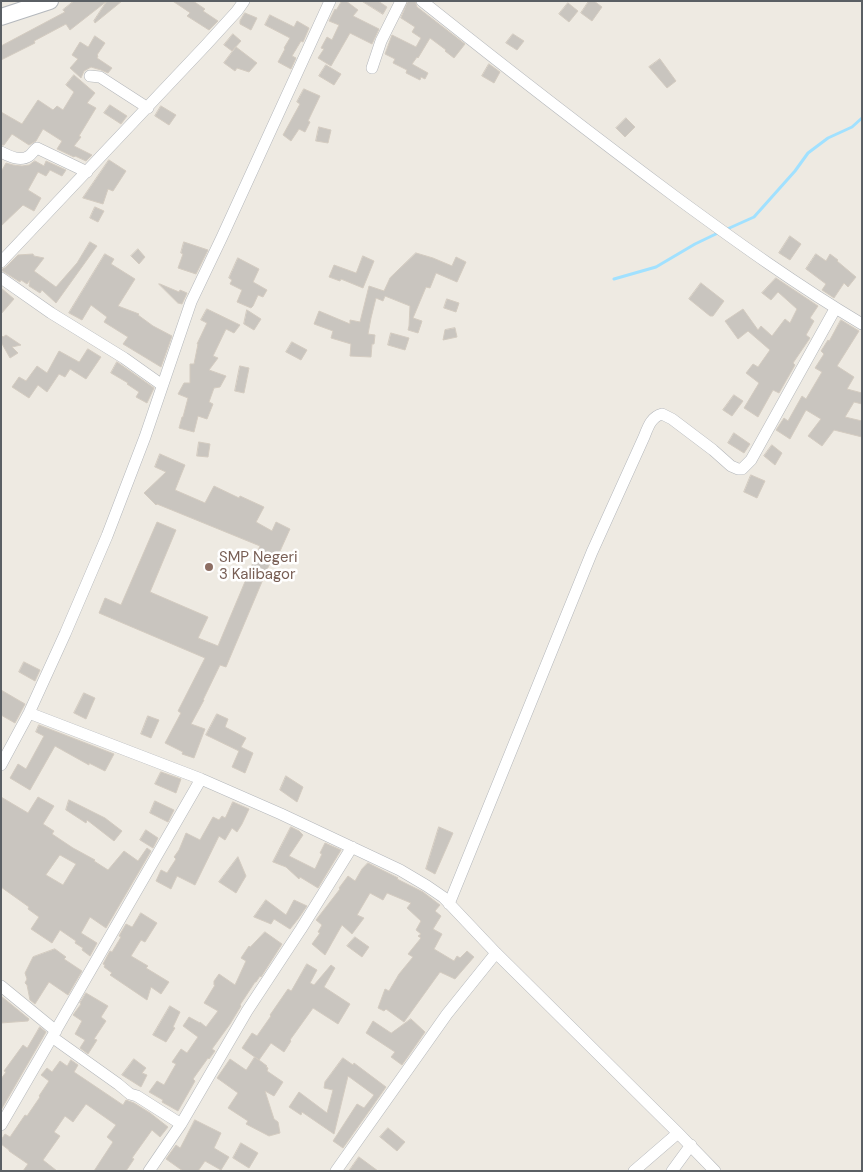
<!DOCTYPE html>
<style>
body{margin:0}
#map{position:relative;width:863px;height:1172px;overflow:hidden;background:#eeeae2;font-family:"DM Sans",sans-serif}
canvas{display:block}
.frame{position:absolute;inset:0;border:2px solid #5a5f64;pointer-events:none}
</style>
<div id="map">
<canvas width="863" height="1172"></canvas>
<div class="frame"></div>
</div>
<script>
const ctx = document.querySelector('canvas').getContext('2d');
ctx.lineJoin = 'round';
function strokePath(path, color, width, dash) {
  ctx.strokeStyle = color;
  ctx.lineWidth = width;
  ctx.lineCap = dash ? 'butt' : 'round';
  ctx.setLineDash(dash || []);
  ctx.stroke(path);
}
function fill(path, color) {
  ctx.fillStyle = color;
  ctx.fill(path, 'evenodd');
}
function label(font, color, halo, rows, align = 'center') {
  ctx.font = font + ' "DM Sans",sans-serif';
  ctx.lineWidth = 5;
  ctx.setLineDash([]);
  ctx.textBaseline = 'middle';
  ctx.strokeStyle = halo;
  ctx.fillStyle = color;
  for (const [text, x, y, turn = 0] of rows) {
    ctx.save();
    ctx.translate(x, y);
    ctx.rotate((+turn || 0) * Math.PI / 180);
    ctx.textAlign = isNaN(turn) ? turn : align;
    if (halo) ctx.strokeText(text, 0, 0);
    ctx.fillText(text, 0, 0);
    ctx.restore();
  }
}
strokePath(new Path2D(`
 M725 230 754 217 795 171 808 153 828 138 852 127 862 118
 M614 279 656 267 695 244 720 232`), '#a1e1ff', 3);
const building = new Path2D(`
 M74 1H107L70 30 66 24 34 41 35 43 1 60V46L65 12 63 10Z
 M107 1H122L95 23 94 21Z
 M173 1H193L205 9 203 11 218 21 209 30 187 16 190 13Z
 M342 1H346L358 10 353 16 379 29 372 44 350 33 331 66 318 58 324 49 321 48 327 37 332 40 339 25 329 21 335 9 336 10Z
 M362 1H378L387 7 383 14Z
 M408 1H415L417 7 465 44 454 58 445 51 446 50 430 38 418 58 417 57 412 64 428 73 425 79 421 77 420 80 406 73 407 70 393 63 395 59 385 54 392 35 416 47 421 38 412 32 415 27 401 18Z
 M589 1H594L602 7 592 21 581 13Z
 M568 3 578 11 569 22 559 14Z
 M245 13 257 18 251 30 240 24V21Z
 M270 15 294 27 297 21 309 28 303 42 301 41 292 56 296 58 291 69 278 62 285 49 284 48 290 38 265 25Z
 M233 34 241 41 232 51 224 45Z
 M513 34 524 41 517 50 506 43Z
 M95 36 105 43 97 55 98 56 97 58 112 68 108 73 101 70 91 67 84 71 81 78 70 68 78 59 72 55 80 42 88 47Z
 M236 47 257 63 249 72 237 68 235 71 224 63Z
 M660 59 676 81 667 88 649 67Z
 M489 64 500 72 494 83 482 76Z
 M326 65 341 74 334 85 319 76Z
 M74 75 95 93 87 103 96 108 79 136 81 137 74 146 92 155 86 161 75 156 74 157 57 149 62 141 43 129 36 141 29 145 12 134 4 145H1V112L22 124 38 100 53 110 57 106 63 110 74 92 66 85Z
 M304 89 320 96 308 121 310 122 305 132 299 129 291 141 283 135 300 104 297 102Z
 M110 105 127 116 121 124 104 113Z
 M161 106 176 115 169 125 155 116Z
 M626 118 635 127 625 137 616 128Z
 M319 127 331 130 328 143 316 141Z
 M109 160 126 171 113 191 108 189 103 204 83 198Z
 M35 161 44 166 46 161 66 170 62 176 50 170 46 176 38 172 28 190 41 198 34 211 23 205 1 226V172L6 163 13 165 22 166 29 165Z
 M95 207 104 211 98 222 90 218Z
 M790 236 801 244 790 260 779 253Z
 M90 242 97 246 56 303 42 290 40 293 29 286 30 280 27 284 21 280 20 282 1 270 6 267 18 255 33 254 34 256 44 258 34 271 56 287 77 263Z
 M184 242 208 250 196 274 178 268 183 254 181 253Z
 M138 249 145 257 139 264 131 256Z
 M416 253 433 258 452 266 456 257 466 262 457 282 436 273 430 288 426 287 413 318 422 321 418 333 408 330 409 326 410 306 385 296 383 301 376 298 371 318 368 334 375 335 374 344H372L371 357 350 356 351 344 331 338 333 331 314 324 319 311 350 324V320L360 322 369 286 384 291 390 278Z
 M105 254 114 259 111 264 135 279 118 306 139 314 138 315 153 326 172 336 161 367 123 344 128 337 104 322 107 317 91 305 82 320 69 313Z
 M816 254 826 261 830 254 838 260 837 261 856 277 848 287 844 283 834 298 822 290 826 284 806 269Z
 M363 256 374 261 363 288 341 279 340 281 329 277 334 265 356 273Z
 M238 258 259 269 253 282 267 290 263 297 258 295 253 306 251 308 237 302 242 290 230 284 232 280 229 278Z
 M776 278 818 306 810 318 814 321 806 335 810 338 793 363 795 365 779 393 773 390 758 417 744 408 759 383 746 373 753 364 758 367 770 350 748 331 738 339 725 321 743 309 758 330 761 326 772 336 785 319 790 323 797 309 778 292 771 300 762 293Z
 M701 283 724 301 713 316H710L689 299Z
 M159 284H160L179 292 180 290 187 293 182 304 178 303Z
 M1 288 14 299 1 314Z
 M447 299 459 303 456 312 444 308Z
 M207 309 240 325 234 333 226 329 213 356 218 358 209 370 226 376 220 387 214 388 209 402 213 404 207 419 198 416 194 432 179 428 182 417H183L188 398 178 394 184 383H190V364H194L198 344H197L207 323 201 320Z
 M247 310 261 319 254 330 244 324Z
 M841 320 859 331 837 366 854 377 847 389 862 393V404L854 402 845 417 862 421V437L834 430 822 446 808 436 821 419 806 410 790 439 776 430 784 418 788 421 802 396 806 399 822 372 815 368 824 354 821 351 828 340 829 341Z
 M455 328 457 337 443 340 445 330Z
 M391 333 409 338 405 350 388 345Z
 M1 335 3 337 6 335 21 345 12 347 18 353 10 358 1 342Z
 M292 342 307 350 301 360 286 352Z
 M88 349 101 357 86 379 70 369 65 377 59 374 47 392 38 385 29 398 12 387 19 377 26 381 37 366 47 373 59 351 79 362Z
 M117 362 154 388 147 403 136 397 139 392 127 384 128 383 111 373Z
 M240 366 249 368 244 393 235 391Z
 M734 395 743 401 732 416 723 410Z
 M734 433 750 444 744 453 728 443Z
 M199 442 210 444 208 457 197 456Z
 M772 445 782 453 775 465 764 456Z
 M160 454 185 465 175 490 205 503 214 486 239 498 240 496 264 507 256 522 272 531 276 522 290 529 276 560 272 558 226 667 220 665 203 700H204L191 724 205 729 194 758 182 754 183 752 165 743 181 713 178 711 205 658 99 613 105 598 121 605 157 522 176 530 150 592 208 617 198 638 218 646 260 546 157 504 156 505 144 493 166 472 155 467Z
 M751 475 765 481 757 498 744 492Z
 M24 662 40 670 35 681 19 672Z
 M1 690 25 704 15 723 1 715Z
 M84 693 95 698 86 719 74 713Z
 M217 714 228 719 225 727 246 738 241 747 253 753 245 773 232 767 239 751 206 735Z
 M148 716 159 720 151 738 141 734Z
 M39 725 114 754 105 771 89 763V765L55 746 30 790 10 778 18 764 26 769 44 736 36 732Z
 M161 772 181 779 176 793 155 784Z
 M286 776 303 787 297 802 280 790Z
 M1 797 28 813 38 797 54 806 43 824 54 831 52 834 73 848 95 860 94 861 108 870 124 851 138 861 147 848 151 851 106 928 90 917 81 933 97 943 90 956 82 950 83 948 75 943 76 941 60 930 52 943 31 929 39 917 28 909 29 907 1 887ZM60 855 76 864 63 885 46 875Z
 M69 800 105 818 122 831 114 841 87 820 86 823 66 810Z
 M155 801 174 810 168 822 150 813Z
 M233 802 249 809 242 824 237 832 232 828 225 840 219 836 195 885 177 876 171 889 156 881 161 870 167 873 176 859 174 857 179 850 186 833 200 840 213 817 219 820 222 816 225 818Z
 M291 827 299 831 303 835 289 856 315 869 322 854 320 853 325 843 341 850 318 888 300 877 299 879 286 867 273 862Z
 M439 827 453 833 435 874 426 869Z
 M146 830 158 838 153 848 140 840Z
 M238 857 246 876 236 893 219 882Z
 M368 863 398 878 397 879 423 892 440 905 435 911 441 916 433 929 442 934 434 949 454 961 457 956 460 958 467 951 474 957 455 979 440 972 404 1022 386 1009 384 1011 378 1008 385 989 389 991 399 974 413 957 408 954 421 938 418 936 421 934 416 930 421 921 407 908 411 903 387 893 383 900 370 893 357 915 364 918 352 934 342 925 325 955 312 944 320 933 318 932 322 925 316 920 340 889 339 888 348 876 355 881 362 869Z
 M266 900 286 915 294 900 307 906 298 919 290 929 274 919 271 924 254 917Z
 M141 913 157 923 145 942 141 940 131 956 148 966 146 968 169 982 161 994 151 987 147 1000 110 975 112 973 104 967 105 965 103 964 110 951 112 952 121 937 119 936 126 924 132 927Z
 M265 932 282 944 261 977 260 976 256 982H255L240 1005 241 1006 230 1024 212 1049 215 1051 209 1059 208 1058 193 1079 195 1081 178 1111 162 1102 163 1100 149 1092 157 1081 164 1085 176 1064 172 1062 181 1049 187 1053 198 1037 183 1026 189 1017 200 1023V1022L206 1027 218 1011 204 1003 215 985H214V981L219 974 235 985 246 961 241 958 249 946 250 947Z
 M355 937 369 947 362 957 347 946Z
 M55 949 66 957 64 959 82 971 68 995 49 982 35 1004 30 1000 27 985 25 983 27 979 25 973 33 957Z
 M307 964 317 970 310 983 314 985 331 965 335 968 324 987 350 1004 338 1024 313 1008 290 1040 291 1041 284 1052 271 1043 259 1060 242 1048 252 1033 257 1036 271 1016 270 1015 288 989 291 991Z
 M86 993 108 1006 101 1017 106 1021 94 1039 97 1040 88 1054 80 1048 85 1040 75 1034 82 1021 73 1015 81 1004 80 1003Z
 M1 996 29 1019 28 1021 1 1023Z
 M170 1006 180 1012 173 1027 175 1028 166 1042 153 1035Z
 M411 1019 425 1032 402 1065 391 1057 395 1052 366 1033 373 1021 391 1033Z
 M40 1027 46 1032 1 1110V1079L6 1072 4 1071 23 1045 27 1048Z
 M255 1057 267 1066 266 1067 268 1068 267 1071 283 1082 274 1096 265 1091 274 1119 278 1122 280 1133 269 1136 246 1124 248 1121 228 1108 238 1093 217 1078 230 1059 246 1070Z
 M343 1058 353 1065 354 1063 386 1087 343 1148 333 1141 357 1104 364 1108 374 1095 348 1076 334 1134 302 1112 301 1115 289 1107 299 1092 327 1113 333 1090 324 1088 325 1082Z
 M134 1059 146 1068 142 1073 147 1075 141 1087 122 1075Z
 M71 1060 78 1065 74 1072 123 1105 126 1100 134 1103 150 1113 168 1127 160 1137 152 1130 132 1158 134 1159 126 1171H94L113 1142 107 1137 116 1125 86 1104 73 1122 65 1116 54 1132 60 1136 43 1160 57 1171H23L28 1164 9 1151V1150L1 1144V1140L5 1134 10 1137 25 1115 27 1116 40 1097 39 1096 49 1081 41 1075 47 1068 52 1072 60 1061 67 1066Z
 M195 1120 221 1133 214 1148 229 1157 221 1170 205 1161 198 1171H183L166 1159 176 1145 180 1148Z
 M388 1128 405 1142 397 1151 380 1137Z
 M241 1143 258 1153 249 1168 233 1158Z
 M359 1157 378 1171H349Z`);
fill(building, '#c9c5bf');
strokePath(building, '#d3cbc0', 1);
const street = new Path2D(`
 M422 1C506 68 591 134 677 198 737 242 798 286 862 324
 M372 68 381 41 401 1
 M90 76 100 77 148 108
 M1 152C9 156 20 162 29 156 32 154 34 150 37 148L87 172
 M1 262 206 45 237 11 244 1
 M1 278 51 313 124 358 162 385
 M29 713 201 779 281 814 400 870 427 886 443 897 496 953 678 1133 715 1171
 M1 765 29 713 65 634 107 536 145 437 191 302 222 237 330 1
 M449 904 592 552 644 437C648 427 651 417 662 414L672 419 713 450 731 466 738 469H742L751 460 835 309
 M1 986 56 1031
 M181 1124 137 1096 130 1094 118 1084 52 1037 201 779
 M1 1125 52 1037
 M149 1171 181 1124 247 1011 301 929 352 847
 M336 1171 447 1014 496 953
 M634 1171 678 1133
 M672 1171 691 1145`);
const secondary = new Path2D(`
 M1 17 50 1`);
strokePath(street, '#b3b6ba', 12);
strokePath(secondary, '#b4b8bd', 18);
strokePath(street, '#fff', 11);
strokePath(secondary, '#fff', 16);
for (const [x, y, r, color] of [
 [209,567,5,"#8d6e63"]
]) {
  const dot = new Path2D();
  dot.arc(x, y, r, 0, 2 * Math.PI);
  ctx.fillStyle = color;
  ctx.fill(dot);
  strokePath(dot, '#fff', 2);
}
label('15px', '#785e54', '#fff', [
 ["SMP Negeri",219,558],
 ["3 Kalibagor",219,575]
], 'left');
</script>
